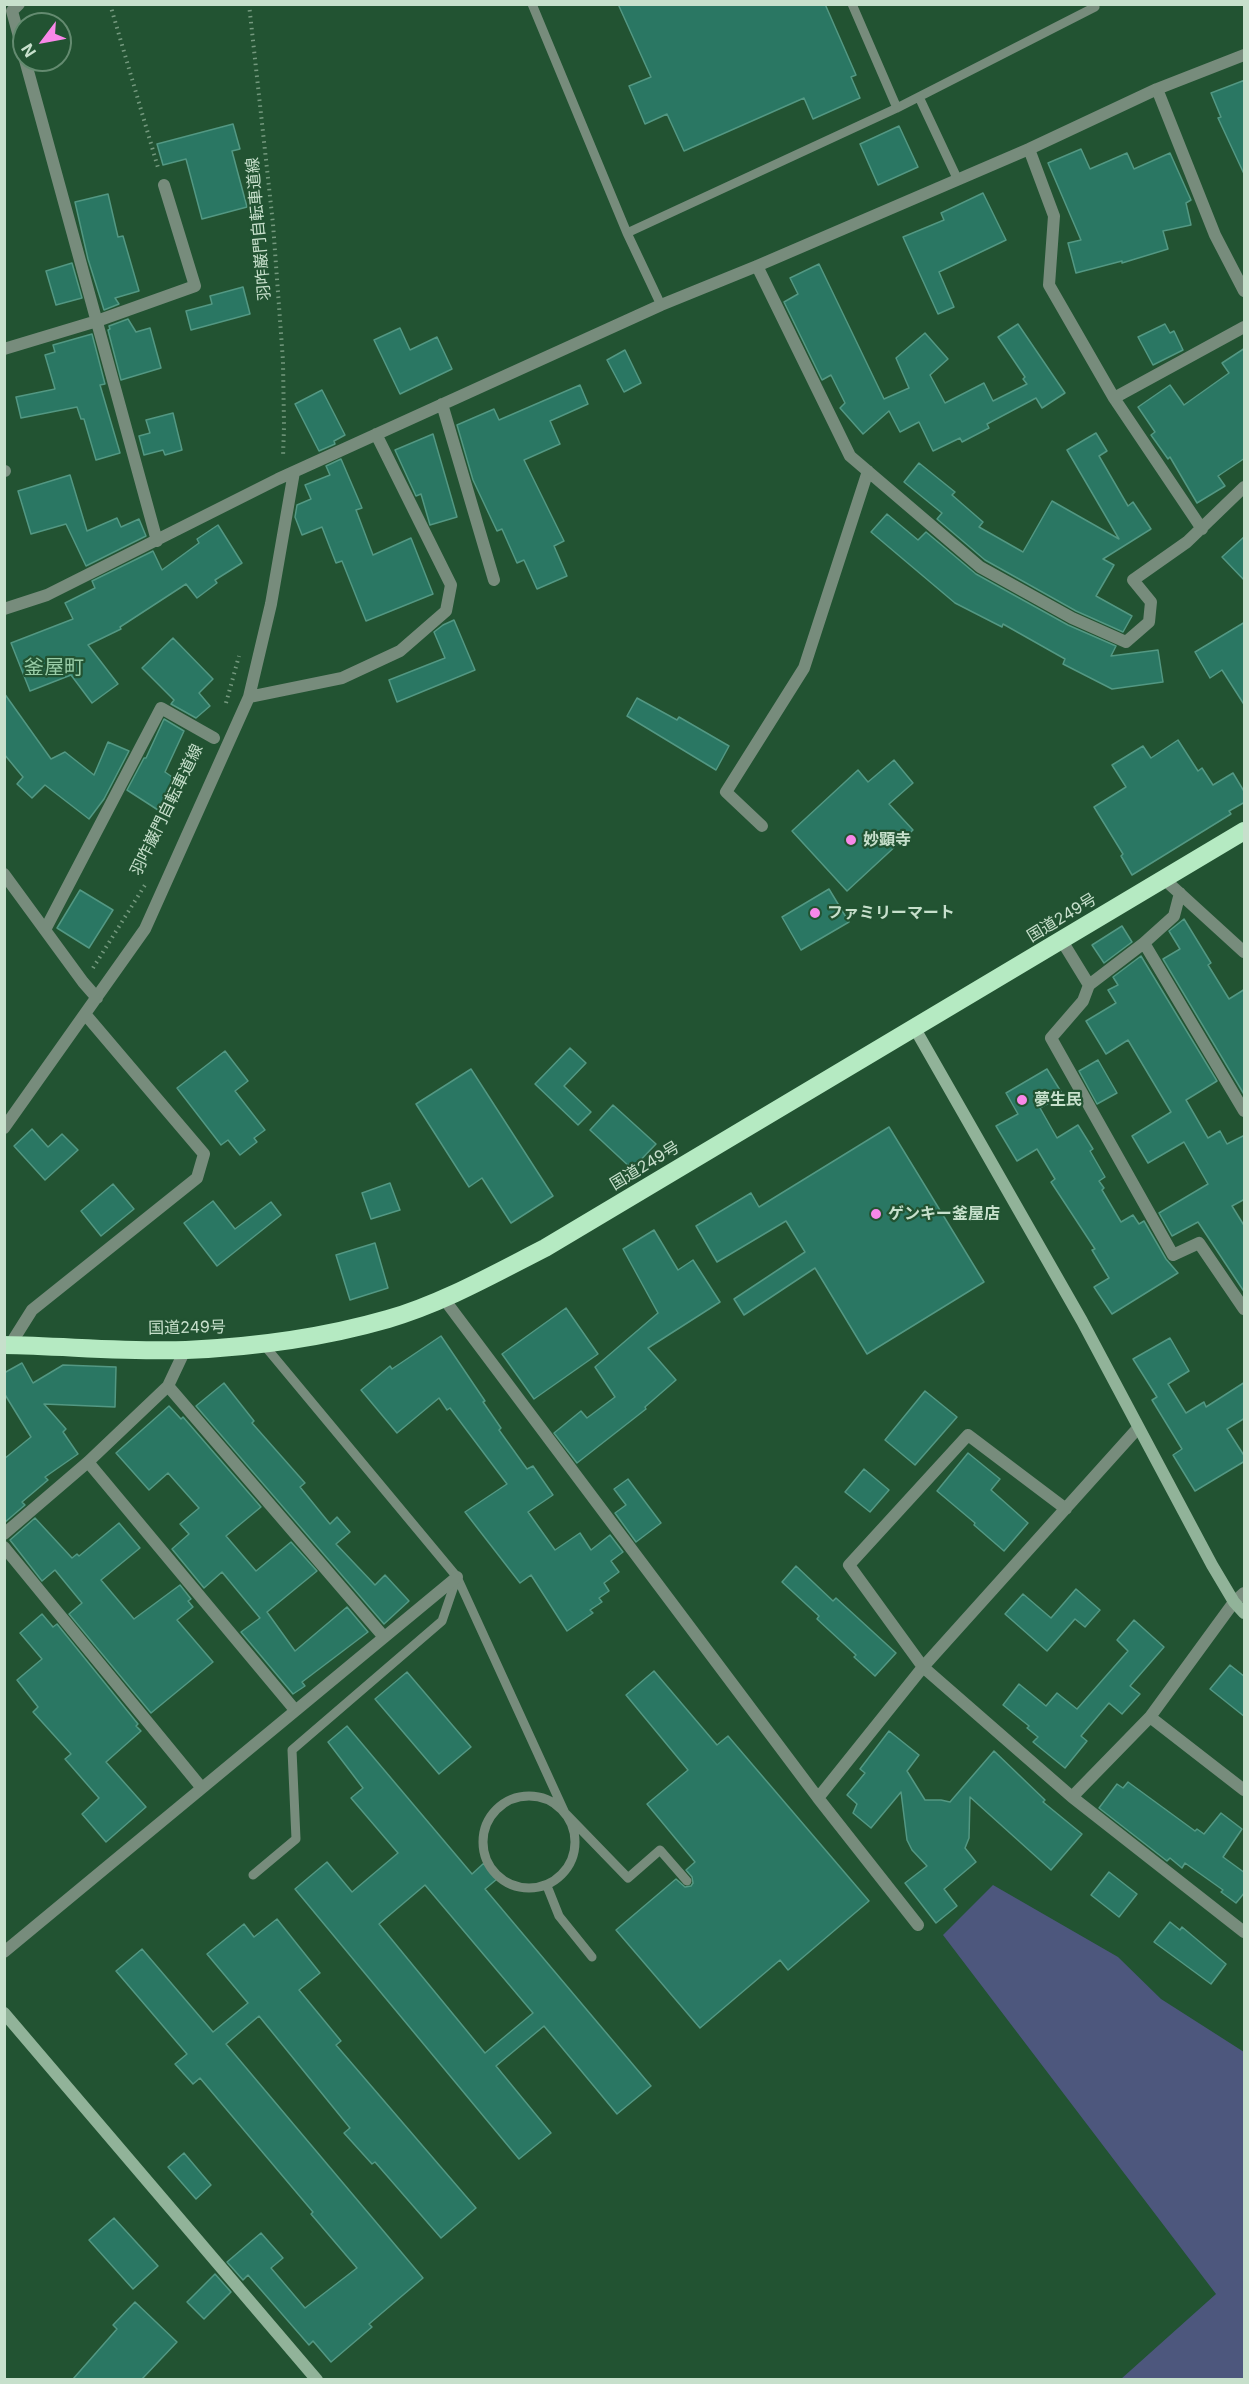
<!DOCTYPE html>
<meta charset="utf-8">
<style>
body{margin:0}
#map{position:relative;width:1249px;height:2384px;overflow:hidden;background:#225332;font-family:Inter,sans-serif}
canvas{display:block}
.frame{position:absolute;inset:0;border:6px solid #c7e0cc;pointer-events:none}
.north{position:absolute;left:12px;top:12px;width:60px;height:60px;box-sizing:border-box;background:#225332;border:2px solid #648b70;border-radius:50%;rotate:238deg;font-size:16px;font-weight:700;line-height:24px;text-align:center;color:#c7e0cc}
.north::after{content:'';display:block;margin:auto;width:21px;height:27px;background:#f988e9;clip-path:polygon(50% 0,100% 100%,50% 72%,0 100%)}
</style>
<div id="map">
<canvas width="1249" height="2384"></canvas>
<div class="frame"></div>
<div class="north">N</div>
</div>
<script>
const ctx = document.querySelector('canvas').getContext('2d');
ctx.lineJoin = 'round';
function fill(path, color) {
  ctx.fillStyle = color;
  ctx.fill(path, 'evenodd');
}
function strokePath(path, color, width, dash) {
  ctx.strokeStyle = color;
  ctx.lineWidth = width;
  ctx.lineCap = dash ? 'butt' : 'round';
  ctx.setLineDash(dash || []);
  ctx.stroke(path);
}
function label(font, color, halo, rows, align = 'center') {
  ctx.font = font + ' Inter,"Noto Sans JP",sans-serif';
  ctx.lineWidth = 4.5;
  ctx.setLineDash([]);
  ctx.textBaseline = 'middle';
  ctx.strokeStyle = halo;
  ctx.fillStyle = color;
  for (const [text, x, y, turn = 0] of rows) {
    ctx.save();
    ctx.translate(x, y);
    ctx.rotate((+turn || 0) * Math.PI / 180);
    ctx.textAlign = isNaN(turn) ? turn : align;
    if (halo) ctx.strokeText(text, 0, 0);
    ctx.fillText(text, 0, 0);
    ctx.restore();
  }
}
fill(new Path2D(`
 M993 1885 1118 1957 1161 1999 1244 2052V2379H1121L1216 2294 943 1935Z`), '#4d577d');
const building = new Path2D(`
 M618 4H825L856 75 851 77 860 98 813 119 804 98 684 151 667 114 645 124 629 86 651 77Z
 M1245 80V176L1218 118 1221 117 1211 93Z
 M233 124 240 149 232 151 247 207 202 219 186 159 163 165 157 144Z
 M899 126 918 167 878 185 860 144Z
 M1081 149 1090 169 1127 153 1134 169 1170 153 1191 200 1186 203 1191 225 1163 231 1168 249 1122 263V261L1076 273 1068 243 1081 240 1048 163Z
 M983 193 1006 240 939 272 954 307 938 314 903 237 944 220 941 213Z
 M108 194 118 237 123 236 139 291 115 298 119 304 104 310 88 259 75 202Z
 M72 263 82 298 56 305 46 271Z
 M819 264 884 399 909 388 896 358 925 333 948 359 930 375 945 403 984 383 993 401 1027 384 1023 379 1025 377 998 337 1018 324 1065 393 1042 408 1036 398 987 424 989 428 962 442 960 438 933 451 919 422 900 432 889 411 863 434 840 408 845 403 831 375 822 380 784 302 798 294 790 278Z
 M243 287 250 314 191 330 186 311 212 304 210 296Z
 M128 319 136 332 150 328 161 368 121 380 108 330 110 329 109 326Z
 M1165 324 1170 333 1174 331 1183 350 1153 365 1138 337Z
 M400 328 410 350 437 337 452 369 400 394 374 340Z
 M92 334 105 384 100 385 120 453 96 460 84 419H81L77 407 21 418 16 397 55 389 45 355 55 352 53 345Z
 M1245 348V458L1218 476 1225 486 1197 503 1170 457 1168 459 1151 435 1155 432 1138 407 1170 385 1184 405 1229 373 1222 363Z
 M625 350 641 383 624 392 607 360Z
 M580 385 588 404 550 421 560 444 524 460 564 541 554 546 567 576 537 589 524 560 517 563 502 529 497 531 473 480 457 425 494 409 499 420Z
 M322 390 345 435 334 441 335 444 319 451 295 404Z
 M173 413 182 450 165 455 163 450 144 455 139 436 150 433 146 420Z
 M1096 433 1107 451 1099 456 1128 506 1133 502 1151 529 1103 559 1114 565 1096 596 1132 616 1123 632 1076 611 985 560 937 519 942 513 904 482 919 463 955 492 952 495 983 522 979 527 1023 552 1052 501 1119 539 1067 450Z
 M433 434 457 517 430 525 421 494 416 496 395 450Z
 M341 459 362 508 356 510 373 555 411 538 433 594 366 621 342 561 336 563 322 527 302 535 295 517 297 505 311 499 305 485 330 475 326 466Z
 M70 475 87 531 117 518 121 527 139 519 146 536 86 566 66 524 31 534 18 491Z
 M887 514 918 540 926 532 976 574 1068 625 1116 646 1111 656 1158 650 1163 682 1112 689 1063 664 1065 659 1003 624 1002 627 955 603 871 532Z
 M218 525 242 563 215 580 217 583 197 598 186 584 120 627 121 629 88 645 118 684 92 703 71 675 30 691 11 643 73 619 65 603 95 588 92 581 153 551 162 570 199 543 197 539Z
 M1245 536V581L1222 557Z
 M454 620 475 670 397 702 389 680 445 658 434 632 443 625Z
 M1245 622V706L1222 670 1210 678 1195 652Z
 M173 638 213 679 199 693 210 706 196 718 171 704 174 700 142 668Z
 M4 693 51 759 65 752 94 775 108 742 129 751 104 799 89 819 45 785 32 798 17 784 23 777 4 754Z
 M637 698 677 720 679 717 729 746 716 770 627 716Z
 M164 719 184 731 165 772 178 781 158 810 127 790 144 758H146Z
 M1178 740 1198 771 1202 768 1213 785 1233 773 1245 793V802L1229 811 1231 814 1132 875 1121 856 1123 854 1094 807 1126 787 1112 765 1143 746 1151 758Z
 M894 760 913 783 889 804 913 830 847 891 792 831 858 770 868 782Z
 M829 889 849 922 801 950 782 917Z
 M80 890 113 910 89 948 57 928Z
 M1184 919 1211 963 1208 965 1229 999 1245 989V1096L1163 959 1180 949 1169 931Z
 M1122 926 1132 942 1104 963 1092 945Z
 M1141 956 1217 1081 1186 1100 1208 1138 1220 1131 1227 1144 1245 1135V1199L1232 1206 1245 1227V1293L1198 1222 1172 1236 1159 1213 1208 1184 1184 1142 1148 1163 1132 1136 1171 1112 1128 1040 1106 1054 1086 1021 1116 1003 1108 990 1118 985 1113 977Z
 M570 1048 586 1063 564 1086 591 1112 578 1125 535 1084Z
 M225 1051 248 1081 235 1091 265 1130 254 1138 257 1142 240 1155 228 1140 221 1145 177 1088Z
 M1098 1060 1117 1093 1097 1104 1079 1071Z
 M471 1069 553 1196 511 1223 482 1178 469 1187 416 1104Z
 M1047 1069 1063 1095 1040 1108 1057 1138 1078 1125 1093 1149 1090 1151 1105 1177 1099 1181 1104 1188 1102 1190 1121 1222 1133 1215 1139 1224 1144 1221 1166 1259 1178 1273 1112 1314 1094 1287 1109 1278 1092 1250 1095 1249 1051 1182 1055 1179 1037 1149 1017 1161 996 1126 1018 1114 1006 1093Z
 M613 1105 656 1144 632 1169 590 1130Z
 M889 1127 984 1282 867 1354 815 1268 744 1315 734 1299 805 1252 786 1221 717 1262 696 1226 751 1193 759 1207Z
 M32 1129 48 1147 62 1134 78 1150 45 1180 14 1146Z
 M390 1183 400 1210 371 1219 362 1193Z
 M113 1184 134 1209 101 1236 81 1211Z
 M213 1201 235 1229 271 1202 281 1215 217 1266 184 1223Z
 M654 1230 678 1270 693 1260 720 1302 648 1348 676 1380 645 1407 646 1409 577 1463 554 1433 581 1411 587 1418 615 1397 595 1367 658 1313 623 1249Z
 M375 1243 388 1288 350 1300 336 1255Z
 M566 1308 598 1354 534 1399 502 1354Z
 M441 1336 485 1401 483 1402 501 1428 499 1430 527 1469 533 1466 553 1495 528 1512 555 1550 580 1533 591 1550 610 1535 623 1552 611 1561 619 1572 604 1583 609 1591 599 1598 602 1602 590 1610 593 1613 567 1631 531 1575 520 1583 465 1512 507 1484 450 1408 447 1410 439 1398 397 1433 361 1390 390 1366 392 1369Z
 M1170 1338 1189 1371 1168 1384 1186 1413 1204 1402 1206 1407 1245 1382V1418L1227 1429 1245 1457V1461L1195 1491 1173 1455 1182 1449 1152 1400 1157 1397 1133 1359Z
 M22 1363 33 1383 63 1365 116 1367 115 1407 44 1404 66 1429 63 1432 78 1454 45 1477 48 1480 22 1502 25 1505 4 1523V1459L31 1437 4 1393V1373Z
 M224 1383 254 1421 252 1423 305 1483 300 1487 330 1524 337 1517 350 1532 336 1544 375 1585 385 1575 409 1601 384 1624 196 1406Z
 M925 1391 957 1417 915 1465 885 1440Z
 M169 1406 181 1419 183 1417 261 1507 226 1536 256 1571 291 1542 317 1571 267 1612 295 1651 347 1607 368 1632 302 1682 305 1686 293 1694 241 1632 260 1618 222 1572 204 1588 172 1549 189 1534 180 1524 199 1508 168 1473 149 1490 116 1453Z
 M968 1453 1000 1479 991 1490 1028 1523 1004 1551 974 1525 975 1523 937 1491Z
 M864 1469 889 1490 870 1512 845 1492Z
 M628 1479 661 1523 636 1542 615 1513 626 1505 614 1489Z
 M35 1518 72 1558 77 1554 79 1556 119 1523 140 1548 101 1580 134 1619 180 1585 191 1599 188 1601 193 1607 177 1620 213 1662 151 1713 69 1614 82 1603 55 1570 42 1581 10 1540Z
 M796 1566 833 1601 836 1598 896 1653 875 1676 854 1657 856 1655 817 1619 819 1616 782 1582Z
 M1076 1589 1100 1610 1085 1627 1075 1619 1047 1651 1005 1614 1023 1594 1051 1618Z
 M42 1614 53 1627 57 1624 138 1724 136 1726 141 1731 106 1762 146 1807 106 1842 82 1814 99 1798 65 1759 71 1754 33 1712 38 1707 17 1680 42 1659 20 1633Z
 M1134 1620 1164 1647 1130 1686 1140 1694 1122 1714 1109 1703 1081 1736 1087 1741 1065 1768 1033 1742 1038 1737 1027 1728 1029 1726 1003 1705 1019 1684 1046 1706 1057 1693 1077 1709 1128 1651 1117 1640Z
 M1230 1665 1245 1677V1717L1210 1689Z
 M654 1671 717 1745 728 1736 869 1901 788 1970 780 1960 700 2028 616 1930 676 1879 685 1887 691 1886 693 1883 692 1877 686 1870 695 1862 647 1804 688 1770 626 1695Z
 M407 1672 471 1747 439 1774 375 1699Z
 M347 1726 472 1874 484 1863 497 1879 485 1889 651 2086 617 2114 544 2026 496 2066 551 2133 519 2159 295 1889 327 1862 352 1892 398 1853 351 1798 363 1788 328 1742ZM425 1885 533 2013 485 2053 379 1924Z
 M889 1731 919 1755 907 1771 925 1800H941L950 1802 994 1751 1045 1800 1043 1802 1082 1834 1051 1870 970 1797 969 1838 965 1848 976 1862 944 1889 957 1906 936 1923 905 1883 927 1866 912 1850 907 1840 901 1792 871 1828 853 1813 857 1804 847 1795 865 1773 860 1769Z
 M1128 1782 1195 1831 1197 1829 1204 1834 1221 1813 1242 1829 1223 1857 1245 1873V1892L1236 1903 1221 1892 1223 1890 1185 1863 1182 1868 1170 1858 1167 1861 1099 1808 1117 1784 1123 1788Z
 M1109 1872 1137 1894 1119 1917 1091 1895Z
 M277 1919 320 1973 299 1990 341 2041 336 2045 476 2208 441 2238 375 2162 372 2164 344 2133 350 2128 259 2016 226 2044 423 2278 369 2324 372 2327 331 2362 313 2341 309 2345 248 2275 243 2280 227 2262 261 2233 283 2258 271 2268 305 2308 357 2268 311 2214 313 2212 200 2078 193 2084 175 2064 187 2054 116 1971 142 1949 213 2032 248 2003 207 1954 244 1924 254 1937Z
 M1170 1922 1180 1930 1182 1927 1226 1964 1211 1984 1154 1942Z
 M184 2153 211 2185 196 2199 168 2167Z
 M114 2218 158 2266 133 2289 89 2240Z
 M215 2274 231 2292 204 2319 187 2302Z
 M135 2302 177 2342 142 2379H73L117 2329 113 2325Z`);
fill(building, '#2a7763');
strokePath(building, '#539883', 1.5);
strokePath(new Path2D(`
 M110 4 159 171
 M249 4 273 224 283 361 284 426 283 458
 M226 703 239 656
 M93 968 145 885`), '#74997e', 4, [1.5, 4.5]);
strokePath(new Path2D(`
 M532 4 627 233 661 305
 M852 4 897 108
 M919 97 957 178
 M627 233 897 108 1095 7 1094 4
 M264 1345 457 1577 565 1813 628 1878 660 1850 687 1881
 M483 1842a46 46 0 1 1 92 0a46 46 0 1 1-92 0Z
 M253 1875 296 1839 292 1750 442 1621 457 1577
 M547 1886 559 1916 592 1957`), '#778c7c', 9);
strokePath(new Path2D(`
 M19 4 12 11 24 55
 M25 60 157 541
 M1157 89 1215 235 1244 291
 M1029 149 1054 216 1049 285 1114 398 1202 529
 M757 266 850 456 980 567 1072 618 1126 642 1149 622 1151 602 1133 580 1187 542 1244 487
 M4 349 97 321 195 286 164 185
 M1114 398 1244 327
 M442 404 494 580
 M4 471H5
 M4 609 47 595 278 479 661 305 757 266 1029 149 1157 89 1244 55
 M249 697 342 678 400 651 446 611 451 585 376 434
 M762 826 726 792 804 668 868 471
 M4 874 83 982 97 998
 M1164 879 1244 952
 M46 928 161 708 214 738
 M1062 941 1089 985
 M1144 943 1174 916 1180 893
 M1244 1111 1144 943 1089 985 1083 1001 1051 1038 1173 1255 1199 1243 1244 1309
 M4 1128 145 929 249 697 271 604 294 472
 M444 1299 818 1798 918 1925
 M10 1345 32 1310 197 1178 204 1154 85 1014
 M168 1386 384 1637
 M88 1462 295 1710
 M1066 1509 968 1435 849 1565 923 1667 1072 1797 1244 1932
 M4 1534 88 1462 168 1386 185 1350
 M4 1547 201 1787
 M1150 1717 1244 1790
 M1072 1797 1150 1717 1234 1602 1244 1593
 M818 1798 923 1667 1138 1428
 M4 1952 457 1577`), '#778c7c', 12);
strokePath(new Path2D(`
 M914 1027 1082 1321 1212 1565 1234 1602 1244 1613
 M4 2013 317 2380`), '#91b399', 12);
strokePath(new Path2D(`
 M4 1345C65 1346 126 1352 186 1350 254 1347 322 1338 388 1319 443 1303 494 1274 545 1248L1244 831`), '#b5eac2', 18);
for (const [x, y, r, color] of [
 [851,840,6,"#f988e9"],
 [815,913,6,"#f988e9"],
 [1022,1100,6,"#f988e9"],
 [876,1214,6,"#f988e9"]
]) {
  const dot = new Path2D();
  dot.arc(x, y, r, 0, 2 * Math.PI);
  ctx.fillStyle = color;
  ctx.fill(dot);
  strokePath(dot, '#225332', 2);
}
label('16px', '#c7e0cc', '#225332', [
 ["羽咋巌門自転車道線",259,229,-95],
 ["羽咋巌門自転車道線",167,810,-64],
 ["国道249号",1062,918,-31],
 ["国道249号",645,1166,-31],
 ["国道249号",187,1328,-1]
]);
label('bold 16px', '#c7e0cc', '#225332', [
 ["妙顕寺",863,840],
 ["ファミリーマート",827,913],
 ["夢生民",1034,1100],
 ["ゲンキー釜屋店",888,1214]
], 'left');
label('20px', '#99cda7', '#225332', [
 ["釜屋町",54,668]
]);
</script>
